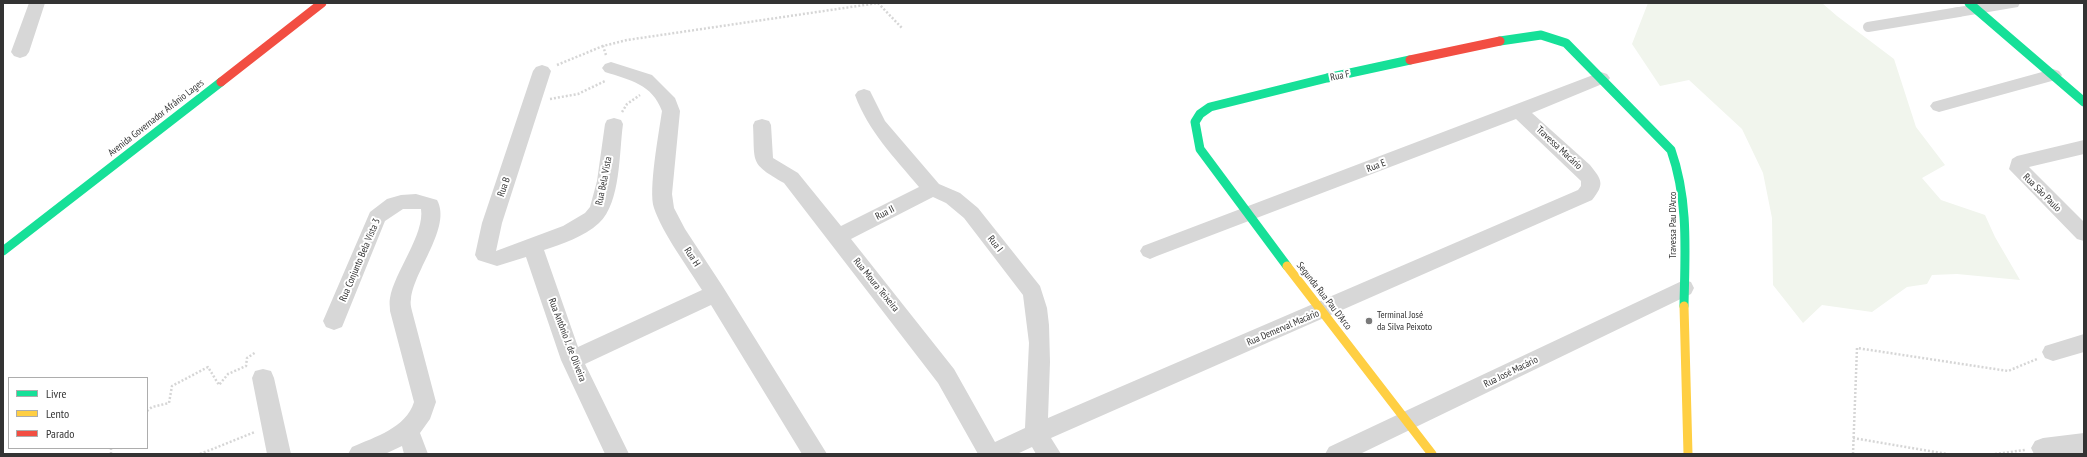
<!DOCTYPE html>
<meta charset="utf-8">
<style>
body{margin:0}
#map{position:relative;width:2087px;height:457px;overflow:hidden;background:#fff;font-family:"PT Sans Narrow",sans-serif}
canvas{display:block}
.frame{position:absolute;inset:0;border:4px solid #333;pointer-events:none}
.legend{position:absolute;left:8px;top:377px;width:140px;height:72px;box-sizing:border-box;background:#fff;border:1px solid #adadad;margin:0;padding:5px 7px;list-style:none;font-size:12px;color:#333}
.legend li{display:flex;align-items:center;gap:8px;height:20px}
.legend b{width:20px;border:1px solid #adadad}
</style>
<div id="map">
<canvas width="2087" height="457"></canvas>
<div class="frame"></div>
<ul class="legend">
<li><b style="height:5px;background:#16e098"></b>Livre</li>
<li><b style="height:5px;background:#ffcf43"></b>Lento</li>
<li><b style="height:5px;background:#f24e42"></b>Parado</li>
</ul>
</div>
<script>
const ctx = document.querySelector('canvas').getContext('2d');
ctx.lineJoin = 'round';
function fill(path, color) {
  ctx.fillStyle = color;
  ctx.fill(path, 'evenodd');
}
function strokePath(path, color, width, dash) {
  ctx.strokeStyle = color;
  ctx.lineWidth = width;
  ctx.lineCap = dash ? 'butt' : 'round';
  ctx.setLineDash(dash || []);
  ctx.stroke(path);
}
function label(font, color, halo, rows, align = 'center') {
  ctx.font = font + ' "PT Sans Narrow",sans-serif';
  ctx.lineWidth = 4;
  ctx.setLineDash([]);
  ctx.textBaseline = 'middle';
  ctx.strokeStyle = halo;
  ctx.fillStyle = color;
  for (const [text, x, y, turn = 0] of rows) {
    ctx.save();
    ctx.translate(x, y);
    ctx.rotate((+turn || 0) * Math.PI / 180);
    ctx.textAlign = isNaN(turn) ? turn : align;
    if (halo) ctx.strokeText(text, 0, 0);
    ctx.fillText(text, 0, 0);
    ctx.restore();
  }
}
fill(new Path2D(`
 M1648 3H1822L1837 16 1894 59 1916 127 1945 165 1922 178 1941 200 1985 215 1995 237 2020 280 1957 274 1932 275 1927 284 1907 287 1872 312 1822 305 1803 323 1773 285 1772 218 1763 173 1742 129 1689 80 1660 86 1632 44Z`), '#f1f5ed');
strokePath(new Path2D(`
 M606 55 603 46 627 40 878 3 902 28
 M557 65 603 46
 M550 99 578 94 605 81
 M622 112 627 104 640 95
 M147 411 152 407 169 403 172 386 208 367 219 385 228 374 246 366 247 358 256 352
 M1853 438 1947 454
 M111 448V454
 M200 454 255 432
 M1853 454 1857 348 2008 371 2037 359
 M1995 454 2025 450`), '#d6d6d6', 2.5, [2, 2]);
strokePath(new Path2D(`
 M1868 27 1959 12`), '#d7d7d7', 10);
fill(new Path2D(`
 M29 3H45L29 52 26 56 20 58 14 56 11 52Z
 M1982 3H2020L2018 7 2012 8 1959 17 1953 16 1951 12 1953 8Z
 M611 62 652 75 675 98 680 111 672 194 674 208 685 229 723 287 827 454H802L711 305 585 364 629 454H605L561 360 526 257 497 266 478 260 475 255 482 223 533 71 536 67 542 65 548 67 551 71 502 223 496 251 563 226 585 213 590 207 597 181 605 124 607 120 614 118 621 120 623 124C619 152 621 203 599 223 584 237 562 244 544 250L578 347 702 290C687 266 663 234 654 208 648 191 659 132 662 111 652 84 630 80 605 72L602 68 605 64Z
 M2053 69 2059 71 2062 75 2059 79 1939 112 1933 110 1930 106 1933 102Z
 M1601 72 1607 74 1610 78 1607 82 1532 113 1590 165C1602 180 1605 184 1592 200L1051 438 1061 454H1036L1032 447 1017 454H978L938 383 784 183C749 163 755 163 753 125L755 121 762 119 769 121 771 125 773 158 798 173 841 226 919 187C895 158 868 131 855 95L858 91 864 89 870 91 885 121 939 184 960 193 978 208 1040 286 1047 308 1049 325 1050 362 1048 418 1578 190 1581 186V181L1516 119 1157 256 1150 259 1143 256 1140 251 1143 246ZM933 197 946 203 964 218 1023 295 1029 343 1025 428 995 442 954 369 851 239Z
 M2084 140V154L2029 167 2084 222V241L2077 239 2009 169 2012 159 2017 156Z
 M416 194 437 200C452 227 414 270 411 299 410 303 411 307 412 311L436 402 430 419 420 433 428 454H404L402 446 385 454H348L352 447C375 437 406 428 414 402L390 311C390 307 389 302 390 298 394 273 425 234 421 209H403L385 221 342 327 334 330 326 327 323 321 370 212 387 199 401 195Z
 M1684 280 1691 282 1694 288 1691 294 1360 454H1325L1329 447Z
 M2084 334V352L2053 361 2045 358 2042 352 2045 346Z
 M263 369 271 371 274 378 291 454H267L252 378 255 371Z
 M2084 433V453L2034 454 2031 448 2035 441 2043 438Z`), '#d7d7d7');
strokePath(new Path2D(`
 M1969 3 2084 102
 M1500 41 1541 35 1566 43 1671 150C1689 201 1685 253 1684 306
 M3 251 221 82
 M1287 266 1200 149 1195 122 1200 114 1210 107 1327 78 1410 60`), '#16e098', 9);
strokePath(new Path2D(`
 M1287 266 1432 454
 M1684 306 1688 454`), '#ffcf43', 9);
strokePath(new Path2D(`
 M1410 60 1500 41
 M221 82 322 3`), '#f24e42', 9);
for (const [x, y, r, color] of [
 [1369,321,4,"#7a7a7a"]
]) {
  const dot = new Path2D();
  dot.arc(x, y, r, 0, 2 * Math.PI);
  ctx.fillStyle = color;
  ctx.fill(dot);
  strokePath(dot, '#fff', 1.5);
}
label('10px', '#333', '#fff', [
 ["Rua F",1340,76,-12],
 ["Avenida Governador Afrânio Lages",156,118,-38],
 ["Travessa Macário",1559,148,43],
 ["Rua E",1376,166,-21],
 ["Rua Bela Vista",604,181,-79],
 ["Rua B",504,187,-71],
 ["Rua São Paulo",2042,193,45],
 ["Rua II",885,213,-27],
 ["Travessa Pau D'Arco",1673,225,-90],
 ["Rua I",995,244,52],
 ["Rua H",692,257,57],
 ["Rua Conjunto Bela Vista 3",360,260,-67],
 ["Rua Moura Teixeira",876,285,51],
 ["Segunda Rua Pau D'Arco",1324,296,52],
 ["Rua Demerval Macário",1283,328,-23],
 ["Rua Antônio J. de Oliveira",567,340,69],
 ["Rua José Macário",1511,372,-26]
]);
label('10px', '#333', '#fff', [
 ["Terminal José",1377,315],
 ["da Silva Peixoto",1377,327]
], 'left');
</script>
